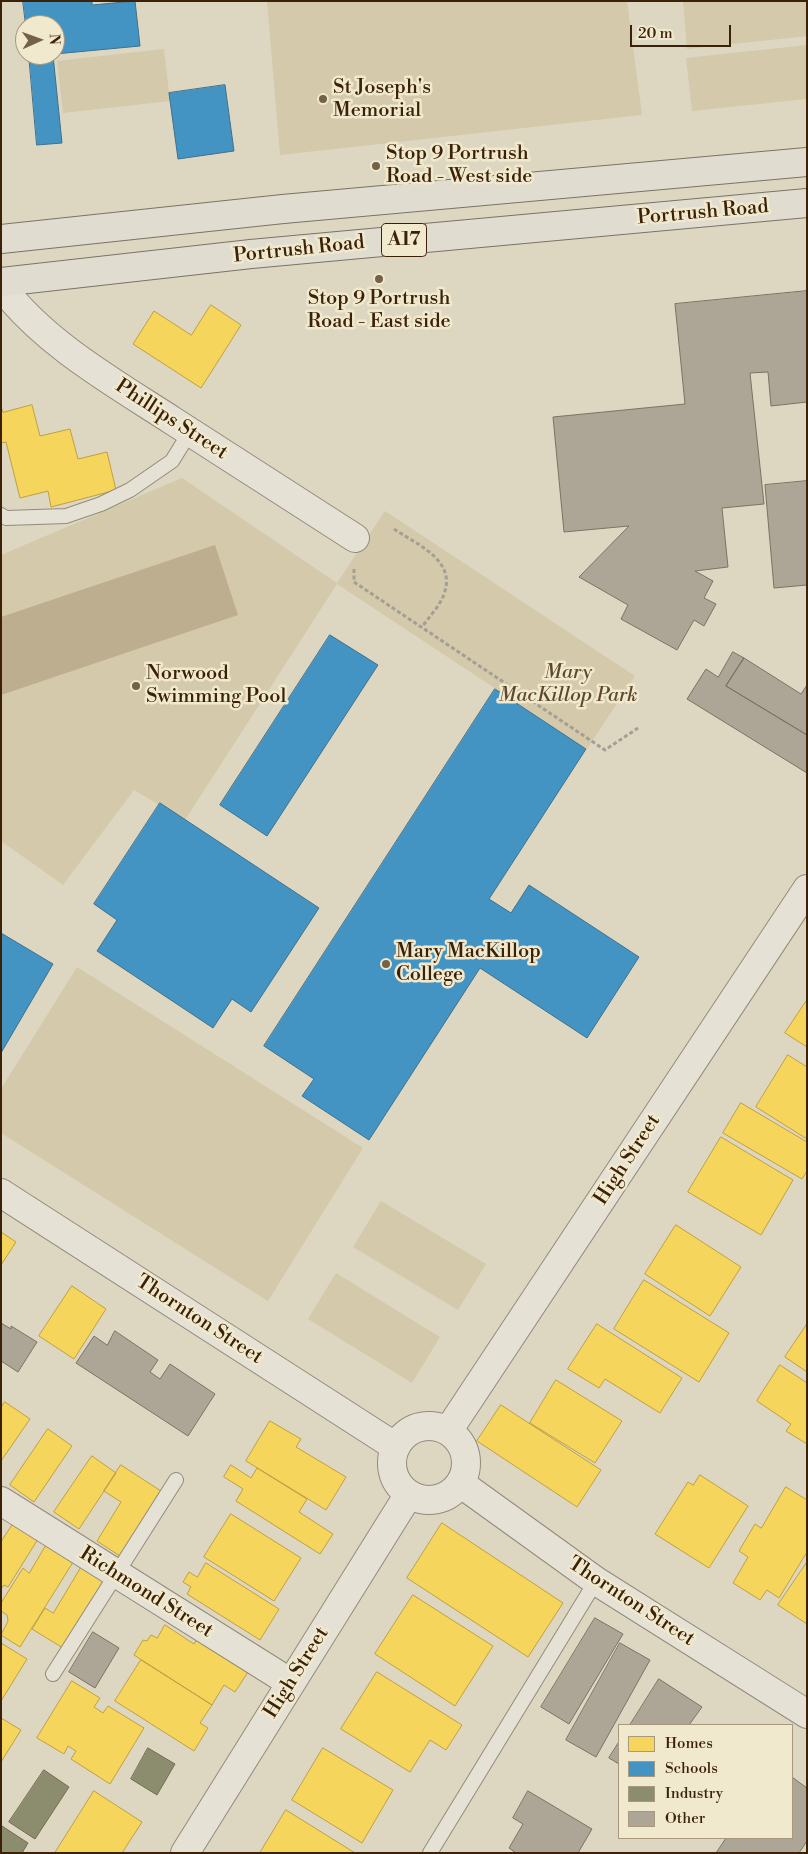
<!DOCTYPE html>
<style>
body{margin:0}
#map{position:relative;width:808px;height:1854px;overflow:hidden;background:#ddd7c1;font-family:"Libre Bodoni",serif}
canvas{display:block}
.frame{position:absolute;inset:0;border:2px solid #3a2107;pointer-events:none}
.legend{position:absolute;left:618px;top:1724px;width:175px;height:115px;box-sizing:border-box;background:#f1e9ce;border:1px solid #a8997e;margin:0;padding:6px 9px;list-style:none;font-size:15px;color:#3a2107}
.legend li{display:flex;align-items:center;gap:10px;height:25px}
.legend b{width:25px;border:1px solid #a8997e}
.north{position:absolute;left:15px;top:15px;width:50px;height:50px;box-sizing:border-box;background:#f1e9ce;border:1px solid #a8997e;border-radius:50%;rotate:88deg;font-size:14px;font-weight:700;line-height:20px;text-align:center;color:#3a2107}
.north::after{content:'';display:block;margin:auto;width:18px;height:22px;background:#736148;clip-path:polygon(50% 0,100% 100%,50% 72%,0 100%)}
.scale{position:absolute;left:630px;top:25px;width:101px;height:22px;box-sizing:border-box;border:2px solid #3a2107;border-top:0;padding-left:6px;font-size:15px;line-height:18px;white-space:nowrap;color:#3a2107;-webkit-text-stroke:4px #f1e9ce;paint-order:stroke}
</style>
<div id="map">
<canvas width="808" height="1854"></canvas>
<div class="frame"></div>
<ul class="legend">
<li><b style="height:14px;background:#f6d55c"></b>Homes</li>
<li><b style="height:14px;background:#4393c3"></b>Schools</li>
<li><b style="height:14px;background:#8c8c6e"></b>Industry</li>
<li><b style="height:14px;background:#ada696"></b>Other</li>
</ul>
<div class="north">N</div>
<div class="scale">20 m</div>
</div>
<script>
const ctx = document.querySelector('canvas').getContext('2d');
ctx.lineJoin = 'round';
function fill(path, color) {
  ctx.fillStyle = color;
  ctx.fill(path, 'evenodd');
}
function strokePath(path, color, width, dash) {
  ctx.strokeStyle = color;
  ctx.lineWidth = width;
  ctx.lineCap = dash ? 'butt' : 'round';
  ctx.setLineDash(dash || []);
  ctx.stroke(path);
}
function label(font, color, halo, rows, align = 'center') {
  ctx.font = font + ' "Libre Bodoni",serif';
  ctx.lineWidth = 5;
  ctx.setLineDash([]);
  ctx.textBaseline = 'middle';
  ctx.strokeStyle = halo;
  ctx.fillStyle = color;
  for (const [text, x, y, turn = 0] of rows) {
    ctx.save();
    ctx.translate(x, y);
    ctx.rotate((+turn || 0) * Math.PI / 180);
    ctx.textAlign = isNaN(turn) ? turn : align;
    if (halo) ctx.strokeText(text, 0, 0);
    ctx.fillText(text, 0, 0);
    ctx.restore();
  }
}
fill(new Path2D(`
 M267 1H627L642 115 280 155Z
 M683 1H807V36L687 49Z
 M807 45V99L692 111 686 58Z
 M164 49 170 101 63 113 57 61Z
 M182 478 337 583 385 511 635 676 587 749 337 584 185 820 134 790 63 885 1 841V555Z
 M77 967 363 1148 268 1301 1 1133V1089Z
 M381 1201 486 1264 458 1310 353 1247Z
 M336 1273 440 1337 412 1383 308 1319Z`), '#d4c9aa');
fill(new Path2D(`
 M215 545 238 615 1 695V617Z`), '#bcae8f');
const homes = new Path2D(`
 M211 305 241 325 201 388 133 344 154 311 191 335Z
 M32 405 40 436 70 429 78 459 107 452 116 490 51 507 48 491 20 498 6 442 1 443V407L3 412Z
 M807 1000V1047L785 1033Z
 M788 1055 807 1067V1139L756 1107Z
 M741 1103 807 1142V1171L802 1179 723 1133Z
 M721 1137 793 1180 761 1235 688 1192Z
 M676 1225 741 1267 710 1316 645 1274Z
 M1 1232 16 1242 1 1265Z
 M644 1280 729 1333 699 1382 614 1329Z
 M72 1286 106 1309 74 1359 39 1336Z
 M597 1324 682 1378 660 1413 605 1379 599 1388 568 1369Z
 M807 1324V1372L785 1357Z
 M780 1365 807 1383V1444L786 1431 791 1424 757 1401Z
 M556 1380 622 1421 595 1463 530 1423Z
 M5 1402 30 1419 1 1461V1408Z
 M501 1405 601 1470 577 1507 477 1441Z
 M270 1421 301 1439 296 1447 346 1477 326 1510 246 1461Z
 M48 1429 72 1446 34 1502 10 1485Z
 M92 1456 116 1473 79 1529 54 1512Z
 M121 1465 164 1493 123 1558 97 1541 121 1502 104 1491Z
 M231 1465 251 1478 257 1468 307 1499 299 1512 333 1534 320 1554 236 1501 243 1489 224 1477Z
 M700 1475 748 1506 709 1568 655 1534 688 1482 693 1485Z
 M786 1487 807 1500V1552L779 1598 767 1590 760 1600 733 1583 748 1557 739 1551 755 1524 761 1528Z
 M231 1514 301 1558 274 1601 204 1557Z
 M442 1523 563 1603 528 1657 407 1578Z
 M13 1524 38 1539 8 1587 4 1585 1 1589V1542Z
 M48 1542 75 1559 20 1647 1 1635 8 1621 7 1615 1 1611V1603L23 1568 29 1573Z
 M807 1562V1624L778 1605Z
 M206 1563 279 1609 260 1640 187 1594 191 1587 183 1582 189 1572 197 1577Z
 M82 1566 105 1580 63 1648 32 1629 45 1608 53 1613Z
 M413 1595 493 1646 455 1706 375 1654Z
 M165 1625 194 1644 198 1637 250 1669 235 1692 224 1685 212 1705 134 1655 143 1640 147 1641 151 1635 157 1638Z
 M1 1643 27 1659 1 1701Z
 M141 1660 212 1705 200 1723 208 1728 194 1751 115 1701Z
 M377 1672 462 1725 446 1750 430 1740 410 1772 341 1729Z
 M72 1681 100 1698 94 1707 103 1713 108 1706 144 1728 110 1784 71 1759 76 1751 68 1746 64 1754 37 1738Z
 M1 1718 21 1730 1 1762Z
 M323 1748 393 1790 362 1843 292 1800Z
 M94 1791 142 1822 122 1853H55Z
 M286 1810 355 1853H260Z`);
fill(homes, '#f6d55c');
strokePath(homes, '#be9f42', 1);
const schools = new Path2D(`
 M23 1H92V5L135 1 140 46 55 54V25H26Z
 M29 55H53L62 143 37 145Z
 M225 85 234 151 178 159 169 93Z
 M330 635 378 665 267 836 220 805Z
 M495 689 586 749 489 899 511 913 529 885 639 957 587 1038 480 968 369 1140 302 1096 314 1079 264 1046Z
 M160 803 319 908 251 1012 232 999 213 1028 97 951 117 920 94 904Z
 M1 933 53 964 1 1053Z`);
fill(schools, '#4393c3');
strokePath(schools, '#40718b', 1);
const industry = new Path2D(`
 M148 1748 175 1764 157 1795 131 1779Z
 M44 1770 69 1787 35 1839 9 1822Z
 M2 1826 28 1843 22 1853H1Z`);
fill(industry, '#8c8c6e');
strokePath(industry, '#736c4f', 1);
const building = new Path2D(`
 M807 291V402L771 406 768 372 750 373 764 504 722 508 728 567 695 571 713 581 704 598 716 604 704 626 694 620 677 650 621 619 628 605 579 577 629 526 564 532 553 417 685 404 675 304Z
 M807 481V585L774 588 765 485Z
 M733 652 744 658 726 686 807 735V773L687 699 706 669 718 677Z
 M744 658 801 694 807 685V735L726 686Z
 M1 1323 11 1329V1326L37 1342 18 1372 1 1361Z
 M115 1331 158 1360 150 1372 160 1379 170 1364 215 1394 188 1436 76 1363 94 1336 107 1345Z
 M595 1618 623 1634 569 1724 541 1707Z
 M93 1632 119 1648 95 1688 69 1672Z
 M620 1643 650 1660 596 1757 566 1740Z
 M659 1679 702 1707 689 1725H630Z
 M619 1742V1764L609 1758Z
 M792 1777 807 1788V1841L799 1853H716L726 1838H792Z
 M528 1791 592 1829 578 1853H516L509 1848 523 1824 513 1818Z`);
fill(building, '#ada696');
strokePath(building, '#7a7364', 1);
const lane = new Path2D(`
 M1 515 6 518 66 516 101 504 130 490 172 461 190 432
 M53 1674 176 1480
 M430 1853 596 1581`);
const street = new Path2D(`
 M1 286C45 344 113 382 173 421 234 460 294 499 355 538
 M1 1193 396 1447
 M392 1463a37 37 0 1 1 74 0a37 37 0 1 1-74 0Z
 M448 1431 807 889
 M460 1483 596 1581 807 1714
 M1 1501 291 1683
 M185 1853 409 1494`);
const highway = new Path2D(`
 M1 239 283 209 807 162
 M1 282 251 254 807 203`);
strokePath(lane, '#928b7c', 16);
strokePath(street, '#928b7c', 30);
strokePath(highway, '#7a7364', 30);
strokePath(new Path2D(`
 M394 529C416 544 457 560 444 594 440 606 429 617 422 627
 M354 569V582L605 750 638 728`), '#a49f94', 3, [4, 2.5]);
strokePath(lane, '#e5e1d5', 14);
strokePath(street, '#e5e1d5', 28);
strokePath(highway, '#e0dccf', 28);
for (const [x, y, r, color] of [
 [323,99,5,"#736148"],
 [376,166,5,"#736148"],
 [379,279,5,"#736148"],
 [136,686,5,"#736148"],
 [386,964,5,"#736148"]
]) {
  const dot = new Path2D();
  dot.arc(x, y, r, 0, 2 * Math.PI);
  ctx.fillStyle = color;
  ctx.fill(dot);
  strokePath(dot, '#f1e9ce', 2);
}
for (const [x, y, w] of [
 [404,240,45]
]) {
  const box = new Path2D();
  box.roundRect(x - w / 2, y - 16.5, w, 33, 4);
  ctx.fillStyle = '#f1e9ce';
  ctx.fill(box);
  strokePath(box, '#3a2107', 1);
}
label('bold 19px', '#3a2107', null, [
 ["A17",404,240]
]);
label('20px', '#3a2107', '#f1e9ce', [
 ["St Joseph's",333,88],
 ["Memorial",333,111],
 ["Stop 9 Portrush",386,154],
 ["Road - West side",386,177],
 ["Stop 9 Portrush",379,299,"center"],
 ["Road - East side",379,322,"center"],
 ["Norwood",146,674],
 ["Swimming Pool",146,697],
 ["Mary MacKillop",396,952],
 ["College",396,975]
], 'left');
label('20px', '#3a2107', '#f1e9ce', [
 ["Portrush Road",703,213,-5],
 ["Portrush Road",299,250,-6],
 ["Phillips Street",171,420,33],
 ["High Street",628,1160,-57],
 ["Thornton Street",199,1320,33],
 ["Richmond Street",146,1593,32],
 ["Thornton Street",631,1602,33],
 ["High Street",297,1673,-58]
]);
label('italic 20px', '#5e482b', '#f1e9ce', [
 ["Mary",568,673],
 ["MacKillop Park",568,696]
]);
</script>
